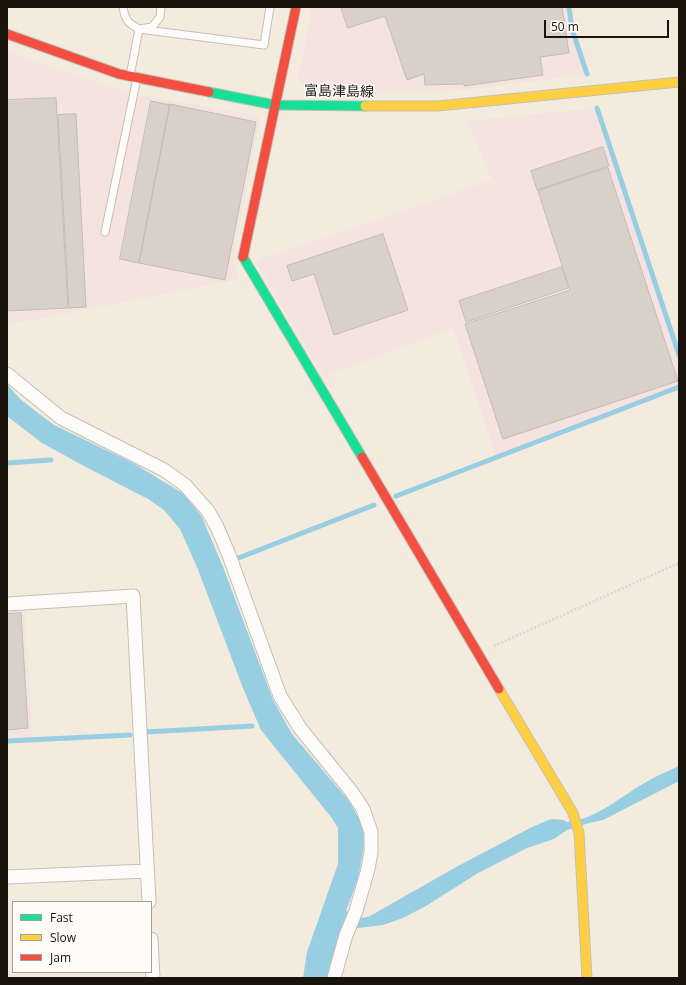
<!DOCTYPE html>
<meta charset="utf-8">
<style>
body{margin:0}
#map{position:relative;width:686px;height:985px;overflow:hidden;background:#f2ebde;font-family:"Open Sans",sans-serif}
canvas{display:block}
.frame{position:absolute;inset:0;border:8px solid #18140c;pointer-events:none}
.legend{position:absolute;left:12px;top:901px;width:140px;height:72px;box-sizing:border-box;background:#fefcf7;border:1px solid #a29f99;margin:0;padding:5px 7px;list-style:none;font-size:12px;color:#18140c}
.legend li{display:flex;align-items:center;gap:8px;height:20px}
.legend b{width:20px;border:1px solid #a29f99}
.scale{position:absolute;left:544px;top:20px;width:125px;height:18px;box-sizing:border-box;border:2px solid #18140c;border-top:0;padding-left:5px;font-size:12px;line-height:14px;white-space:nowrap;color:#18140c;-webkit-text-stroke:3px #fefcf7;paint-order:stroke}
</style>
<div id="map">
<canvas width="686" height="985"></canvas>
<div class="frame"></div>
<ul class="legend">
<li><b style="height:5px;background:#16e098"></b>Fast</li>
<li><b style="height:5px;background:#ffcf43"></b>Slow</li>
<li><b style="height:5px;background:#f24e42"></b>Jam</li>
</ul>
<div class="scale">50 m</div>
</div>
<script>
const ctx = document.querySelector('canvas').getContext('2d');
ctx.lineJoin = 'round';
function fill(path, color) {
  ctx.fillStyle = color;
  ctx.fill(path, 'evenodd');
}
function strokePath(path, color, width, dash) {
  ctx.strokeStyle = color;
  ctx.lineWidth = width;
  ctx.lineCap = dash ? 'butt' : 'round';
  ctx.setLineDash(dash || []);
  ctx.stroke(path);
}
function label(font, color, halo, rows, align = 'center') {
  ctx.font = font + ' "Open Sans","Noto Sans JP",sans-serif';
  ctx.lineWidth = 3;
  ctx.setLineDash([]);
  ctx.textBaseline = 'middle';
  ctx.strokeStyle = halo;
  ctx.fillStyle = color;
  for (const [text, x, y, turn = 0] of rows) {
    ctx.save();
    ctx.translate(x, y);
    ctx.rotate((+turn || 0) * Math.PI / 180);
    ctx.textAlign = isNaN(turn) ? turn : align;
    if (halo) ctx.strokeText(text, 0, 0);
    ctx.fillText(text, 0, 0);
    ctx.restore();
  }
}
fill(new Path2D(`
 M312 7H569L572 29 587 74 474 89 426 93 308 91 298 81Z
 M7 51 55 69 148 97 255 115 260 120 233 258 239 279 7 325Z
 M597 108 679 355V387L496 457 453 328 324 377 256 261 492 180 467 121Z
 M25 609 32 737 7 738V610Z`), '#f5e3df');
fill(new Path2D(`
 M7 384 21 400 54 425 133 463 184 494 202 517 223 567 273 700 292 734 349 801 362 824 365 841 358 879 346 911 363 918 370 916 458 866 532 827 551 819 564 820 566 822C597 820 622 795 648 781 658 775 669 771 679 766V781L603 820 589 823 567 830 554 839 527 848 478 873 426 906 403 918 383 925 358 928 340 931 327 978H303L307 952 338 864V828L331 817 261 730 243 688 197 567 180 529 164 510 148 499 84 466 42 443 7 416Z`), '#97cee2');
strokePath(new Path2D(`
 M569 7 572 29 587 74
 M597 108 679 355
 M7 463 51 460
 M396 496 679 387
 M236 559 374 505
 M146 732 252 726
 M7 741 130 735`), '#97cee2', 5);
const building = new Path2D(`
 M341 7H562L569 53 540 57 543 75 464 86V84L425 85 424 74 407 80 385 16 348 28Z
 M56 98 68 308 7 311V100Z
 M151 101 170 105 139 263 120 259Z
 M170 104 256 122 225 280 139 263Z
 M76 114 86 307 69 308 58 115Z
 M603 147 609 166 537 190 531 171Z
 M608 168 678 381 503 439 465 324 570 290 538 191Z
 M383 234 408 310 334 335 314 274 292 281 287 266Z
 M562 267 568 288 466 322 459 301Z
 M21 613 28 728 7 730V614Z`);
fill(building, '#d9d0c9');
strokePath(building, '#c5bcb5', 1);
const lane = new Path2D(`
 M123 7C125 20 128 23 139 29L264 45 270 7
 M130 76 139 29 152 27 160 17 161 7
 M105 232 137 78`);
const street = new Path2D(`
 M7 374 61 418 164 470 185 485 208 511 217 527 229 555 280 696 300 728 351 791 363 809 371 832V852L368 869 356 911 346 935 334 978
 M7 604 133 596 149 902
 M7 877 147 871
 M151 939 153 978`);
const fast = new Path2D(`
 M209 92 275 105 365 106
 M243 257 362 457`);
const slow = new Path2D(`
 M365 106H438L679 82
 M499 689 573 813 579 833 587 978`);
const jam = new Path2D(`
 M7 34 119 74 209 92
 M243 257 296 7
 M362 457 499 689`);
strokePath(lane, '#c5bfb5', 9);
strokePath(street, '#c5bfb5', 15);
strokePath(fast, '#c5bfb5', 11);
strokePath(slow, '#c5bfb5', 11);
strokePath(jam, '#c5bfb5', 11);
strokePath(new Path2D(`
 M494 646 679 563`), '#d9d7d4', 2.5, [2, 2]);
strokePath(lane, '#fdfcfa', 7);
strokePath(street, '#fdfcfa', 13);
strokePath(fast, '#16e098', 9);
strokePath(slow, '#ffcf43', 9);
strokePath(jam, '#f24e42', 9);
label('14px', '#18140c', '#fefcf7', [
 ["富島津島線",339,92,1]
]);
</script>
